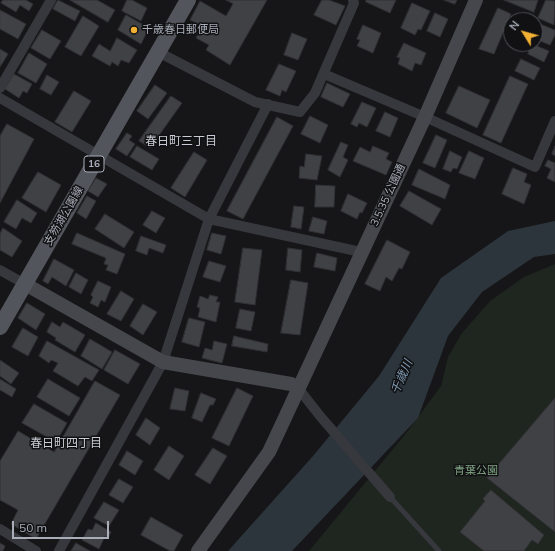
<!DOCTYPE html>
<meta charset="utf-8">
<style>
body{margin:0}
#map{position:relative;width:555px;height:551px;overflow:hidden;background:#161618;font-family:Mulish,sans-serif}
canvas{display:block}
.north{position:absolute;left:503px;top:12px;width:40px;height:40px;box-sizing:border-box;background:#111113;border:1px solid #4d4f55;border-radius:50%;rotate:307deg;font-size:11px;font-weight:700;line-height:16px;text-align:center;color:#a8adb8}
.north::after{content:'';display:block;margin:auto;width:14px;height:18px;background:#f2b134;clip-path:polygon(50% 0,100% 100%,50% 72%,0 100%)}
.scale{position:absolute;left:12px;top:521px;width:97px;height:18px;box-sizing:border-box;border:2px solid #a8adb8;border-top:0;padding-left:5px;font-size:12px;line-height:14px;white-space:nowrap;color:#a8adb8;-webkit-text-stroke:3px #111113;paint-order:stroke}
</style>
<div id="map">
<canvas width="555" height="551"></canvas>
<div class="north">N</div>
<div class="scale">50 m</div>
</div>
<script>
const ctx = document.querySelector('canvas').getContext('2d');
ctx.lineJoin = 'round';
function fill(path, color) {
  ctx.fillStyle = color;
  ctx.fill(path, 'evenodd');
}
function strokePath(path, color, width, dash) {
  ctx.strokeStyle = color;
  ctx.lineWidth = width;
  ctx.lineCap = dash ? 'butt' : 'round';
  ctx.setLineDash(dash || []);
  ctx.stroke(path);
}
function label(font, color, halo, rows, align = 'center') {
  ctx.font = font + ' Mulish,"Noto Sans JP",sans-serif';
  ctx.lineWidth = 3;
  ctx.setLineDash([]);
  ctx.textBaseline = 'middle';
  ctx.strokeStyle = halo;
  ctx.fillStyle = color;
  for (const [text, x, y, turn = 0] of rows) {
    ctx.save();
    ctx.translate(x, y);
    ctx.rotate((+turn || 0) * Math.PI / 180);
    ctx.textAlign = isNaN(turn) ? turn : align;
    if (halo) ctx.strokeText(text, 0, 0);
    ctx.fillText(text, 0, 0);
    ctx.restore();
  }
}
fill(new Path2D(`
 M555 264V551H309L407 432 441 386 448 357 462 333 490 301 524 277Z`), '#1e261f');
fill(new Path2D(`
 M555 221V254L534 257 482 292 448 336 418 418 292 551H228L313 456 379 376 441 278 508 231Z`), '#2c353c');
const building = new Path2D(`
 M3 0H26L33 4 29 11 20 5 16 12 1 3Z
 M58 0 80 11 75 21 53 9Z
 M70 0H97L115 10 108 22Z
 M127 0H132L147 8 141 21 122 11Z
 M226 0H267L230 65 206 50 209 45 196 38 203 26 190 20 200 1 226 16 233 4Z
 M322 0H329L345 6 336 25 314 15Z
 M366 0H396L390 13 366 2Z
 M444 0H457L455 4Z
 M504 0H538L534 12Z
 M546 0 555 1 554 25 538 18Z
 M412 3 430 11 421 30 418 29 415 35 401 28Z
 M498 8 511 14 494 54 479 49Z
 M0 10 26 24 18 39 0 29Z
 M435 13 448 19 440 37 427 31Z
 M126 15 149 28 141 44 118 30Z
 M83 16 99 26 81 56 65 47Z
 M540 24 555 30V35L550 45 535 39Z
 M363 25 381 33 373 53 357 46 360 40 357 39Z
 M42 30 61 41 50 59 31 48Z
 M292 33 307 39 298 60 284 55Z
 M117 38 137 50 129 63 121 60 118 66 112 62 110 66 92 56 99 44 110 51Z
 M404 43 426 53 421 65 415 63 412 71 398 64 400 58 397 57Z
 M532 44 549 51 544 62 528 54Z
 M0 49 8 54 0 67Z
 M29 53 47 64 36 83 18 73Z
 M521 59 540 68 534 80 515 71Z
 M279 64 296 71 286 92 282 90 280 96 266 90Z
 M14 74 32 84 27 93 23 91 19 98 5 89Z
 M47 75 59 82 51 95 40 89Z
 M510 76 528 84 501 143 483 135Z
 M327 83 350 94 343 107 321 97Z
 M155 85 167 93 148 119 137 111Z
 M459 86 490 100 477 128 446 113Z
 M74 91 91 101 72 132 55 122Z
 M171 96 182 103 150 148 139 141Z
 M362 102 376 108 367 127 359 123 357 127 351 124Z
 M385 112 398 118 390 137 376 131Z
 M310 116 328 125 320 143 301 134Z
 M277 117 293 126 243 219 227 211Z
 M7 124 34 139 0 203V136Z
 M127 133 132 136 129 140 135 144 127 156 116 149Z
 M436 135 447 140 435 168 423 163Z
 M341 142 348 145 343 157 348 160 340 177 328 170Z
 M137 146 159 159 152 170 130 157Z
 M373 146 389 153 386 159 392 162 386 175 353 161 360 147 370 152Z
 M555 146V156L552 154Z
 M450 151 462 157 457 169 453 168 451 172 443 169Z
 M469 151 484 158 475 179 459 173Z
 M194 152 207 160 185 197 171 188Z
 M306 154 322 156 317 180 299 178 300 166 304 167Z
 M548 160 555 163V182L547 178 551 169 545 166Z
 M513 168 527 174 524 182 531 185 524 204 502 194Z
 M419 169 450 185 445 199 412 185Z
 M38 172 61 185 46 212 22 198Z
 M96 178 107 184 98 197 88 191Z
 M316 185 335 186 334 207H315Z
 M409 191 441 209 432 225 400 206Z
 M348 194 367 203 362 213 360 212 357 219 341 211Z
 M87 196 96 201 86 219 77 213Z
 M17 200 37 213 31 223 22 218 16 229 4 222Z
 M294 206 304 207 301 229 291 227Z
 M152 211 165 218 156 233 143 225Z
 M105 214 134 232 124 248 95 229Z
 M313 217 327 221 324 234 309 231Z
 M3 228 22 241 12 257 0 250V234Z
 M77 233 125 254 117 274 106 270 108 265 104 264 106 258 72 244Z
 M212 233 226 236 221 254 207 250Z
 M141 236 166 245 163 253 149 248 147 255 136 251Z
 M387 240 410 252 402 269 399 268 392 281 386 277 380 291 365 284Z
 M243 248 262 250 255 305 235 302Z
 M288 248 302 250 300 272 286 270Z
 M317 253 337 258 335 271 314 267Z
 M54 259 74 270 66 286 52 277 48 284 43 281Z
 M209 261 226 266 220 282 203 277Z
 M76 273 88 280 81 294 69 287Z
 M291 280 308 283 300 335 281 333Z
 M98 281 111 287 105 302 101 300 98 307 90 303 93 297 91 295Z
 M121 291 134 299 121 321 107 314Z
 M210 295 218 297 216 302H220L216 322 198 317 200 308 197 307 200 296 208 299Z
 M27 303 45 314 36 330 18 318Z
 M143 304 157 312 143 335 130 326Z
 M240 309 255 312 251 331 236 328Z
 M189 318 205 322 199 347 182 342Z
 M52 322 60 327 63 322 85 335 75 352 55 340 56 338 47 332Z
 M23 328 38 337 28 356 12 347Z
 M234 336 268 344 267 352 232 346Z
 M90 339 112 352 102 369 81 356Z
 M47 341 99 370 92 381 85 377 78 386 53 371 58 363 51 360 49 363 39 356Z
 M214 341 227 344 222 363 202 358 205 348 212 350Z
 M115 350 140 364 128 384 104 370Z
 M0 360 19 373 11 384 0 376Z
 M0 379 16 389 12 397 0 390Z
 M48 379 80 398 69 416 37 397Z
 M95 381 120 395 36 539 11 524 18 510 0 500V461L18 431 54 452Z
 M175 388 189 391 185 411 170 409Z
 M237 388 253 396 229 446 212 438Z
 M201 393 216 399 213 405H210L202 422 192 418Z
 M555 398V532L487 478Z
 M34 404 67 423 56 442 22 423Z
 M146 418 160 428 150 445 136 435Z
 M169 446 184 456 169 480 154 470Z
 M213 448 227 456 210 484 195 475Z
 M127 451 143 461 135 475 119 465Z
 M119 479 133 487 123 503 109 495Z
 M491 490 544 535 538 544 532 540 524 551H484L460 532 485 501 483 499Z
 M104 502 119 510 109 526 94 518Z
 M151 517 183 535 174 551H170L141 535Z
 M96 523 111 532 108 538 105 536 99 549 82 540 88 529 92 530Z
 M0 543 5 546 3 551H0Z
 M76 543 90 551H71Z`);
fill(building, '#404145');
strokePath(building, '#303034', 1);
strokePath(new Path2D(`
 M390 497 439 551`), '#37383d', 5);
strokePath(new Path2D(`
 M158 52 255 102 300 112 315 93 354 3 353 0
 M324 74 425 117 535 167 555 121
 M0 88 51 0
 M0 98 209 219 361 252
 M0 270 25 284
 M298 388 320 416 390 497
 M0 529 36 551
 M59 551 163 362 209 219 268 104`), '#37383d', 10);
strokePath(new Path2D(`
 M25 284 163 362 291 384 298 388
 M198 551 269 452 425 117 476 0`), '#45474d', 14);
strokePath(new Path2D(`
 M0 327 188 0`), '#53555c', 16);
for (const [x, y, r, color] of [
 [134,30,4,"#f2b134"]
]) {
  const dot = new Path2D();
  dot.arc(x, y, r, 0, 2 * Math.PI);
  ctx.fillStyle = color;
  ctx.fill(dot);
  strokePath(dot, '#111113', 1.5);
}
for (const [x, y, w] of [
 [94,164,20]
]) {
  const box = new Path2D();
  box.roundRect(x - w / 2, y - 8, w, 16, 3);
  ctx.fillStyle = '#111113';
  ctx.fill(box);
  strokePath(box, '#a8adb8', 1);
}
label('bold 10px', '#a8adb8', null, [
 ["16",94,164]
]);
label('11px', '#a8adb8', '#111113', [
 ["千歳春日郵便局",142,30]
], 'left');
label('11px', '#a8adb8', '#111113', [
 ["3.5.35 公園通",388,195,-65],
 ["支笏湖公園線",64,216,-60]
]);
label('11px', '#7fa381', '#111113', [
 ["青葉公園",476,471]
]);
label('12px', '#c9ccd4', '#111113', [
 ["春日町三丁目",181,141],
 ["春日町四丁目",66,443]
]);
label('italic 12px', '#7f9bb3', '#111113', [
 ["千歳川",402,377,-67]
]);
</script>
